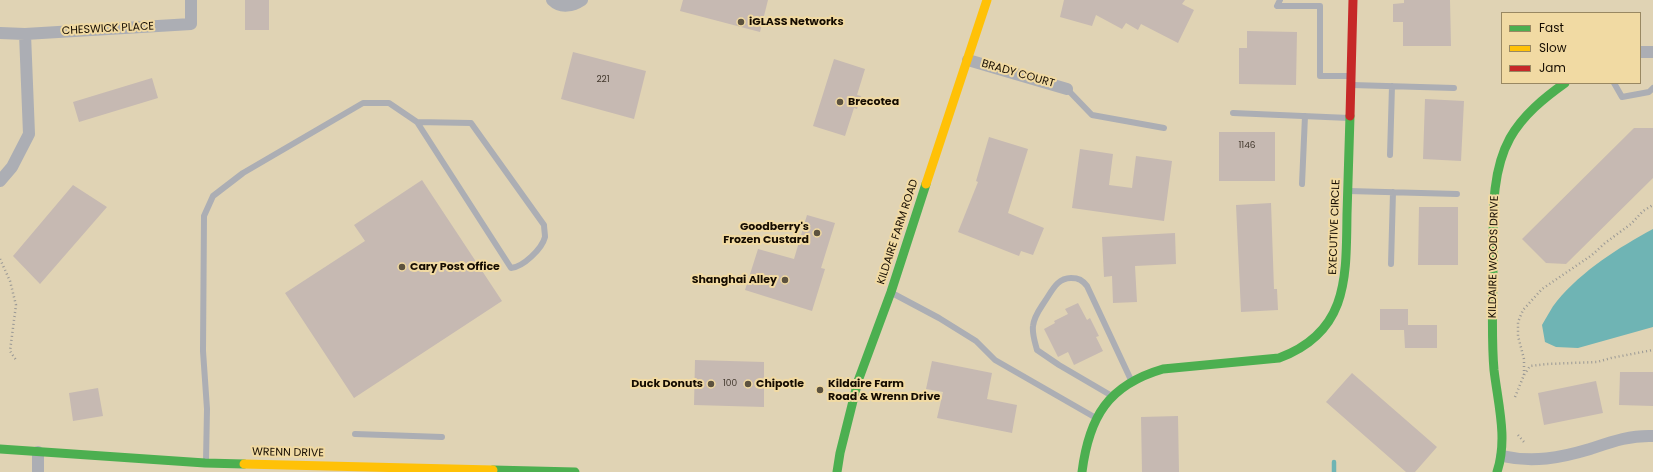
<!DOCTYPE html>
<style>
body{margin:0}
#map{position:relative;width:1653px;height:472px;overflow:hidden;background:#e0d3b4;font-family:Poppins,sans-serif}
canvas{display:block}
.legend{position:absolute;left:1501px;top:12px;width:140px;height:72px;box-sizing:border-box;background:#f1daa3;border:1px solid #998862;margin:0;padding:5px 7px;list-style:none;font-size:12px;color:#150c00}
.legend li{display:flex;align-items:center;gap:8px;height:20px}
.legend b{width:20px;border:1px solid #998862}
</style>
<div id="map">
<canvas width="1653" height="472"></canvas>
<ul class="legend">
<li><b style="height:5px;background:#4caf50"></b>Fast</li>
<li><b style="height:5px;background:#ffc107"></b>Slow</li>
<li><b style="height:5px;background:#c62828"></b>Jam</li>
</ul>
</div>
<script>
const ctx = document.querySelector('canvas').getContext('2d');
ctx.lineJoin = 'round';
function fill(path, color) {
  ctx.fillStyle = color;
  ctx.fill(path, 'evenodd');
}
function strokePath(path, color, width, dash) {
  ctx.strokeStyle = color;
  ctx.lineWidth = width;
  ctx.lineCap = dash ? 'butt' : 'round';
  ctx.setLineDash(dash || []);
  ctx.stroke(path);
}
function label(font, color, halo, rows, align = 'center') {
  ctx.font = font + ' Poppins,sans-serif';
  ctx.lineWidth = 4;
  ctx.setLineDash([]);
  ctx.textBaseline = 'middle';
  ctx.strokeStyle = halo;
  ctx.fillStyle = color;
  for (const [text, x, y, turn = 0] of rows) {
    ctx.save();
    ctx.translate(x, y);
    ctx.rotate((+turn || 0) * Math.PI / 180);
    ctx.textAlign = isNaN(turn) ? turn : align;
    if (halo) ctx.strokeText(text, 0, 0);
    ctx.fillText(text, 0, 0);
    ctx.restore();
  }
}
fill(new Path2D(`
 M1653 229V327L1578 348 1556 347 1545 342 1542 325C1547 317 1551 308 1557 301 1583 270 1618 248 1653 229Z`), '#6fb4b4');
strokePath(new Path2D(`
 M1334 462V472`), '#6fb4b4', 4.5);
fill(new Path2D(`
 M245 0H269V30H245Z
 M683 0H768L760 32 680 11Z
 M1064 0H1185L1182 4 1194 10 1178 43 1141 24 1138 30 1126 23 1122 29 1096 15 1092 26 1060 17Z
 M1404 0H1450L1451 46H1403V22H1393V4L1404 3Z
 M1247 31 1297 32 1296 85 1239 84V48H1247Z
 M573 52 646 71 634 119 561 99Z
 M834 59 865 69 857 95 861 96 857 109 854 108 845 136 813 126Z
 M152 78 158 98 79 122 73 102Z
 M1425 99 1464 101 1461 161 1423 159Z
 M1634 128H1653V178L1566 264 1546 263 1522 239Z
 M1219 132H1275V181H1219Z
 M989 137 1028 149 1008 213 1044 228 1033 255 1021 251 1019 256 958 232 978 182 976 181Z
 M1080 149 1113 154 1109 185 1132 188 1136 156 1172 161 1164 221 1072 208Z
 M422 180 502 301 354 398 285 293 365 241 354 225Z
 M73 185 107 207 40 284 13 256Z
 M1271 203 1274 289H1277L1278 310 1241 312 1236 205Z
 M1419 207H1458V265H1418Z
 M807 215 835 223 821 268 825 269 812 311 745 290 758 249 794 259Z
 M1175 233 1176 264 1135 266 1137 302 1113 303 1112 276 1104 277 1102 237Z
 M1078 303 1087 320 1090 318 1099 336 1096 337 1103 351 1074 365 1068 352 1058 357 1044 329 1055 323 1054 321 1068 314 1065 309Z
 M1380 309H1408V325H1437V348H1405L1404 330H1380Z
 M695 360 764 362V407L694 405Z
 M932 361 992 373 987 399 1017 405 1012 433 937 418 943 392 926 389Z
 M1620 372H1653V406L1619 405Z
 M1352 373 1437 447 1415 472H1406L1326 402Z
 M1596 381 1603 413 1544 425 1538 393Z
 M98 388 103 416 73 421 69 393Z
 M1178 416 1179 472H1142L1141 417Z`), '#c6b9b2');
strokePath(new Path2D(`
 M0 259 10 281 16 305 10 351 16 360
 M1524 375V359L1518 336V322L1523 310 1542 289 1592 255 1605 243 1631 224 1643 211 1653 205
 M1515 397 1524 375 1530 366 1547 364 1597 362 1611 358 1653 350
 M1518 435 1524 442`), '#999895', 2.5, [1, 3]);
strokePath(new Path2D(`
 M1280 0 1277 6H1320V76H1351
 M1614 83 1622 97 1649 92 1653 88
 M1352 85 1454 88
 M1067 89 1092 115 1164 128
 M1233 113 1349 118
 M1390 155 1392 86
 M1302 184 1305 116
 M1349 191 1457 194
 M1391 264 1393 192
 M892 293 939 318 976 341 995 360 1096 418
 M1112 396 1059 365 1037 350C1035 342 1032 334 1033 326 1034 316 1040 309 1045 301 1052 291 1057 278 1071 278 1079 278 1082 280 1087 286L1131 380
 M355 434 442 437
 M206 461 207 409 203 351 204 216 213 196 243 173 363 103H389L417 122 471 123 544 225C544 228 545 234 545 237 542 249 523 267 511 268L417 122`), '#acaeb4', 6);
strokePath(new Path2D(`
 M552 0C561 9 573 6 582 0
 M0 33 25 34 191 24V0
 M1640 52H1653
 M968 60 1067 89
 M0 181 12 167 29 134 25 34
 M38 452V472
 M1502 456C1533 463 1560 458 1590 449 1611 442 1630 435 1653 436`), '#acaeb4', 12);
strokePath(new Path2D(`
 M0 449 205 463 244 464
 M493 470 575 472
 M837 472 840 453 858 381 891 292 926 184
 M1082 472C1089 417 1108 385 1163 369L1279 358C1349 332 1346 277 1347 214 1348 181 1349 149 1350 116
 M1497 472C1508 439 1498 404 1494 370 1491 336 1493 301 1493 267 1494 225 1489 176 1510 138 1523 115 1544 98 1565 83`), '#4caf50', 9);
strokePath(new Path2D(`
 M926 184 987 0
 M244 464 493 470`), '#ffc107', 9);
strokePath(new Path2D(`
 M1350 116 1353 0`), '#c62828', 9);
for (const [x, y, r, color] of [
 [741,22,4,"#5c523f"],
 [840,102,4,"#5c523f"],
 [817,233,4,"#5c523f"],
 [402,267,4,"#5c523f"],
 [785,280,4,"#5c523f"],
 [711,384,4,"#5c523f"],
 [748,384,4,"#5c523f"],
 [820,390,4,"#5c523f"]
]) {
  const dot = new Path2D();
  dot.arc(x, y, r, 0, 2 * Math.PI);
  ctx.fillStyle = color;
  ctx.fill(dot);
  strokePath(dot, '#f1daa3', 1.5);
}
label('9px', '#41372c', null, [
 ["221",603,80],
 ["1146",1247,146],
 ["100",730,384]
]);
label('bold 11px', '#150c00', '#f1daa3', [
 ["iGLASS Networks",749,22],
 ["Brecotea",848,102],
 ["Goodberry's",809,227,"right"],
 ["Frozen Custard",809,240,"right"],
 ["Cary Post Office",410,267],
 ["Shanghai Alley",777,280,"right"],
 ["Duck Donuts",703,384,"right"],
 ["Chipotle",756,384],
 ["Kildaire Farm",828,384],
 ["Road & Wrenn Drive",828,397]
], 'left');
label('11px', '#150c00', '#f1daa3', [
 ["CHESWICK PLACE",108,29,-3],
 ["BRADY COURT",1018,74,16],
 ["EXECUTIVE CIRCLE",1335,227,-88],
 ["KILDAIRE FARM ROAD",898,232,-72],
 ["KILDAIRE WOODS DRIVE",1494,257,-89],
 ["WRENN DRIVE",288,453,1]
]);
</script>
